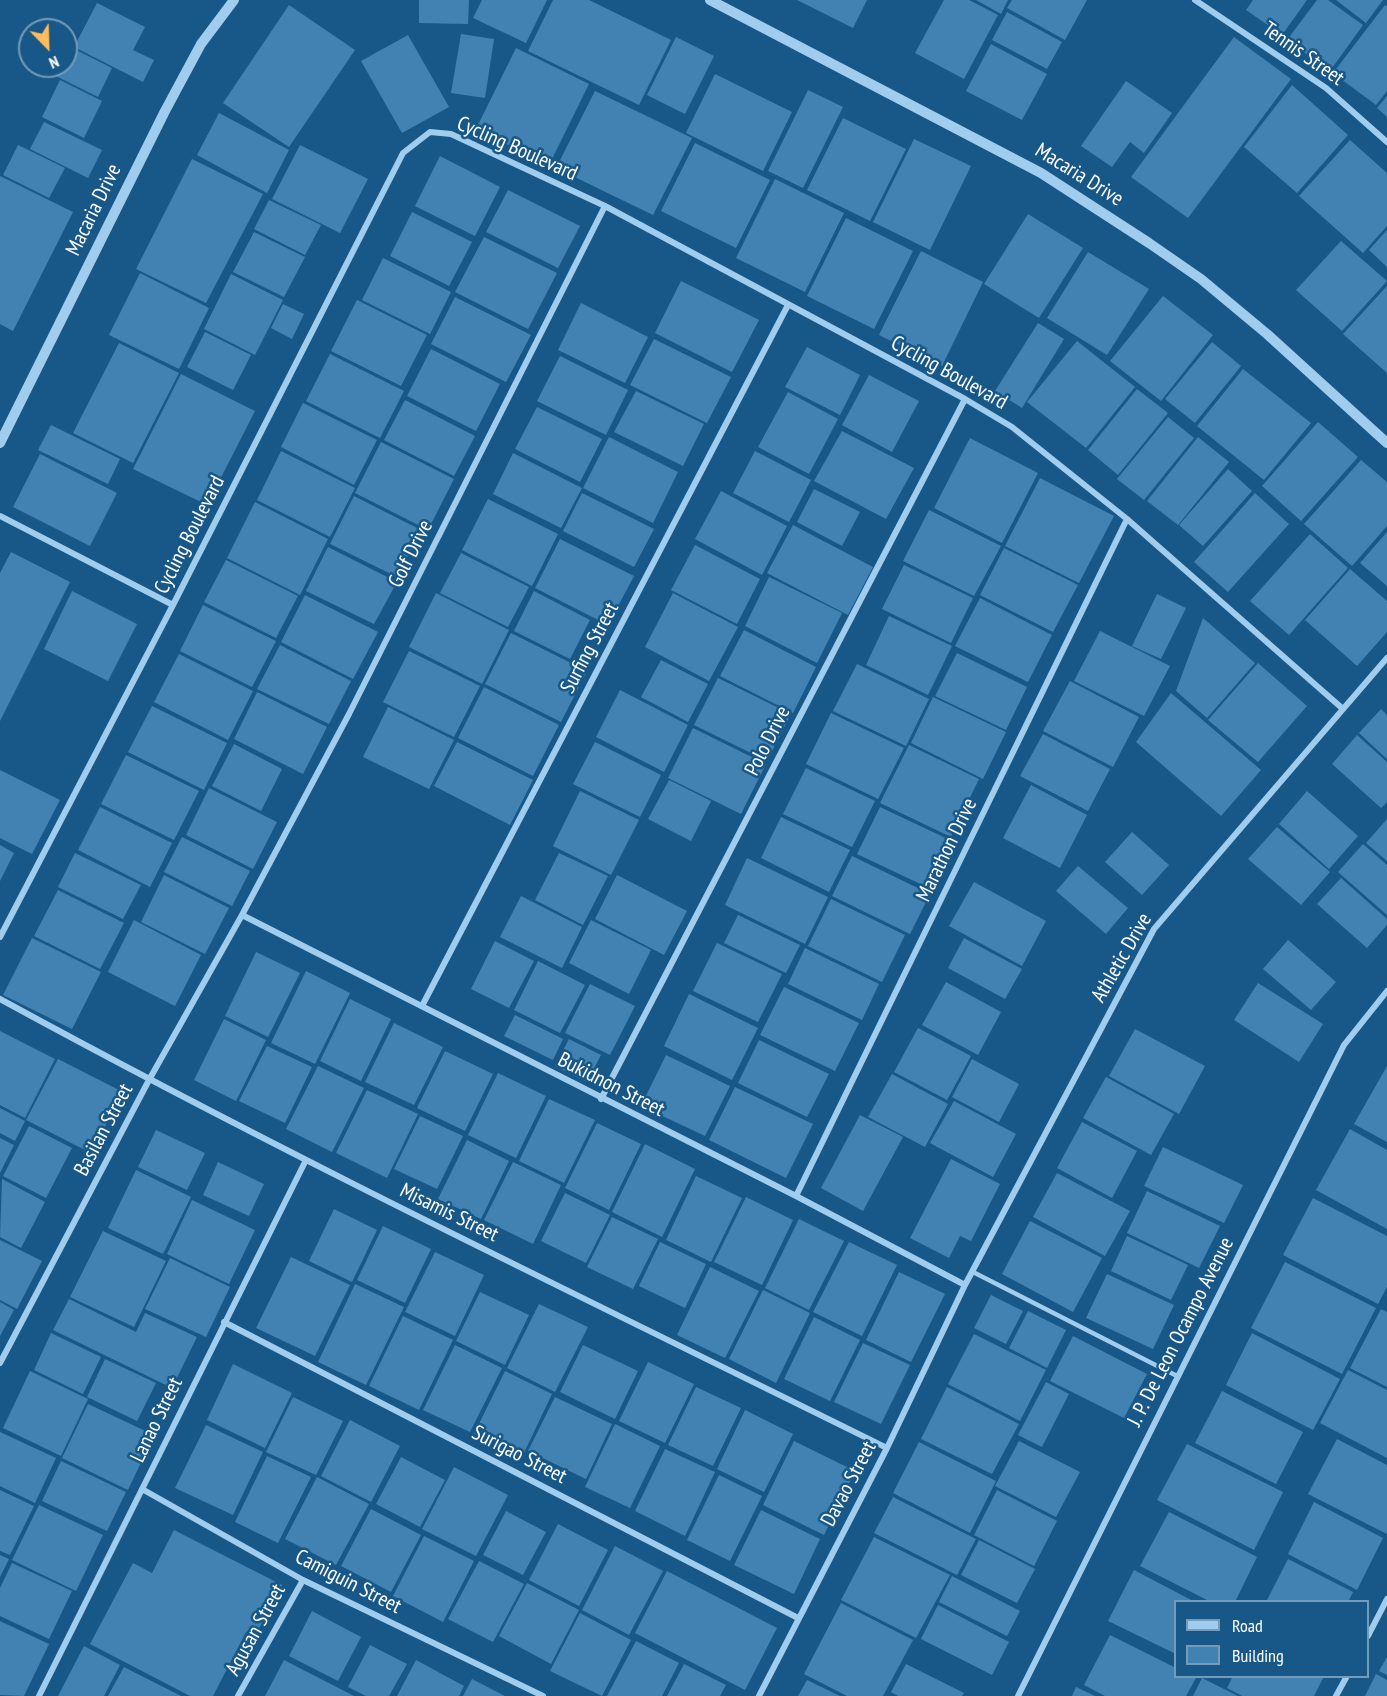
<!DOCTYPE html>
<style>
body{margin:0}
#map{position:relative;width:1387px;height:1696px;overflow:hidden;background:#185889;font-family:"PT Sans Narrow",sans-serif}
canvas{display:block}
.legend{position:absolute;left:1174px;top:1600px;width:195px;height:78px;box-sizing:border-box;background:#185889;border:2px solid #749bb8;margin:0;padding:8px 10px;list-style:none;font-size:18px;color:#fff}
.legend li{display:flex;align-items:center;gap:12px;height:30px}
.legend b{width:30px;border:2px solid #749bb8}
.north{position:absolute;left:18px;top:18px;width:60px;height:60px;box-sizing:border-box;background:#185889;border:2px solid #749bb8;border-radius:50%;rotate:157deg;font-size:16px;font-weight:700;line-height:24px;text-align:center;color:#fff}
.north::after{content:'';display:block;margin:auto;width:21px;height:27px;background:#ffbb5d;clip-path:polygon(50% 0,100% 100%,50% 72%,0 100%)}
</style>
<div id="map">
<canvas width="1387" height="1696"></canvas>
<ul class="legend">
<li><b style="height:8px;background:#a0cded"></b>Road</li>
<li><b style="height:16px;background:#4182b2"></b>Building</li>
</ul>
<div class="north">N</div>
</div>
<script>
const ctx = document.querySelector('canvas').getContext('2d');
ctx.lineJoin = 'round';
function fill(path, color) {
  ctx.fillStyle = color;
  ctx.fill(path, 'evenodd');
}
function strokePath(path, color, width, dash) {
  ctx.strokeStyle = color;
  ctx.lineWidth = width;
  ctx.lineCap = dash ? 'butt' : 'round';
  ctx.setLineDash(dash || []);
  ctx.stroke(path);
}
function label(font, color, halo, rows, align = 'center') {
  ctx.font = font + ' "PT Sans Narrow",sans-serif';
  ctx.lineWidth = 5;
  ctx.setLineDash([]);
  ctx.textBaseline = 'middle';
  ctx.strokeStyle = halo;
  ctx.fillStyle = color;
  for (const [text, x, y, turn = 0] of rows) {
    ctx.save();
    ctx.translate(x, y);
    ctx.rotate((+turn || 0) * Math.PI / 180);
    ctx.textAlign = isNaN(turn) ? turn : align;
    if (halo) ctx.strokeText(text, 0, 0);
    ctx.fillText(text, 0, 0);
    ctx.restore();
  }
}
fill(new Path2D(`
 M419 0H469L468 24 419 23Z
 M482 0H547L526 43 473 18Z
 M553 0H589L671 40 639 105 528 51Z
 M797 0H867L853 28Z
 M944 0H969L998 15 964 79 915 53Z
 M976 0H1008L1001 14Z
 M1012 0H1087L1065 40 1007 8Z
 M1253 0H1307L1282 35 1246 10Z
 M1317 0H1328L1363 25 1330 71 1287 40Z
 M1336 0H1383L1366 23Z
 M97 3 145 27 133 50 154 60 143 82 74 47Z
 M289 5 355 50 289 147 223 103Z
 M1385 5 1387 6V91L1376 105 1333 73Z
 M1007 12 1062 42 1047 69 992 40Z
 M461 34 494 39 485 98 451 93Z
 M408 35 449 107 402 133 361 61Z
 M676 37 714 56 685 114 647 95Z
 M1234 37 1291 79 1188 218 1131 177Z
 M991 44 1047 74 1022 120 966 91Z
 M66 45 112 68 98 97 50 73 54 66H66Z
 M516 48 589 84 549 165 476 129Z
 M715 74 792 112 763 171 686 133Z
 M60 80 102 101 84 138 42 117Z
 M1126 81 1172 113 1144 153 1130 142 1112 167 1081 146Z
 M1292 85 1348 135 1297 193 1244 147Z
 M808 90 843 107 803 188 768 171Z
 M595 91 692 138 653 215 556 168Z
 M1387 96V117L1377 108Z
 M219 113 289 150 267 193 197 155Z
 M843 118 906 149 870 221 807 190Z
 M44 122 102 150 88 178 30 149Z
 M914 139 971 166 930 250 873 222Z
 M1350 140 1387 173V226L1363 253 1299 196Z
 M695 143 770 180 736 248 661 211Z
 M18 145 65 168 49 198 3 175Z
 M300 145 368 179 340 233 272 199Z
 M440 156 500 187 475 236 415 206Z
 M192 159 263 194 206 303 136 269Z
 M0 176 73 212 13 331 0 324Z
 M775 179 844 213 805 292 736 258Z
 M508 190 580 226 558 268 486 232Z
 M269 200 321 225 305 255 254 229Z
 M412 212 472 242 449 286 390 256Z
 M1028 214 1083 248 1039 318 984 284Z
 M846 218 913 251 874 329 807 296Z
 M1387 230V267L1369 250Z
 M254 232 305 257 284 297 233 272Z
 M484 237 557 273 528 329 455 292Z
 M1341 241 1387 281 1342 331 1296 290Z
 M921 251 983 282 942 366 879 335Z
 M1088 252 1149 289 1107 355 1047 318Z
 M383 258 451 292 430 334 362 300Z
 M140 273 209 308 179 369 109 335Z
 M231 274 283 300 255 355 204 329Z
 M681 281 759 320 732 372 655 333Z
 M1387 286V373L1343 334Z
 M1163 296 1213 335 1161 401 1110 361Z
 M455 297 531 335 506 382 431 344Z
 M357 300 427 335 401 386 331 351Z
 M581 303 648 337 625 383 558 350Z
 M283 304 304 314 292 339 271 328Z
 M1038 323 1064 339 1022 408 995 391Z
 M205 332 251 355 233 390 187 367Z
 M654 339 731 377 707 423 630 385Z
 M1077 341 1135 387 1086 448 1027 402Z
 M1212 342 1241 366 1195 423 1165 399Z
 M119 343 179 373 133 463 73 433Z
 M807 347 860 375 840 415 785 387Z
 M431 349 500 384 476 431 407 396Z
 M330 354 404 391 380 438 306 401Z
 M560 356 628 390 606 435 537 401Z
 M1243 369 1311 423 1264 480 1197 426Z
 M181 374 255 411 207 505 133 469Z
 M869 375 919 401 892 452 842 425Z
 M1137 389 1168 413 1118 475 1088 450Z
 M636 391 704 424 683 466 614 432Z
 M788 392 838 419 809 474 758 447Z
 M405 400 475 436 454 476 384 440Z
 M303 403 377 440 354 485 281 447Z
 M537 407 602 439 580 482 515 449Z
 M1168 417 1194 438 1144 500 1117 479Z
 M1318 422 1358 457 1301 521 1262 486Z
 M51 425 120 459 108 484 38 450Z
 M842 431 914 468 886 519 814 481Z
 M609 437 678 472 653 523 583 488Z
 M1198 437 1229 462 1178 525 1147 501Z
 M970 438 1038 473 1002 543 934 508Z
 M381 442 454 479 428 530 355 493Z
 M281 451 355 488 330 537 257 500Z
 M755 451 811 480 789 522 733 493Z
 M513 453 582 488 561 528 493 494Z
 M40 454 117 493 90 546 13 507Z
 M1361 460 1387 482V526L1352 566 1304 524Z
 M1228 469 1252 491 1203 546 1179 525Z
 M1040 478 1114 516 1079 583 1005 546Z
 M814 489 860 512 842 546 797 522Z
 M721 491 787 526 762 575 695 539Z
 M582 493 654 529 634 567 563 531Z
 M1255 493 1289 524 1228 592 1194 562Z
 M354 496 421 530 397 577 330 544Z
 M488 499 558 534 532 586 462 550Z
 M255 502 328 539 300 595 227 558Z
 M929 510 1001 546 974 596 903 561Z
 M793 525 873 567 848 615 767 573Z
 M1387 532V586L1360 563Z
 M1310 534 1348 568 1289 635 1250 601Z
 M560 539 634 576 608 625 535 588Z
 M695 545 760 579 737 624 671 590Z
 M328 547 397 582 374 624 306 591Z
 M1004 548 1078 585 1053 632 980 595Z
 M11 552 70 582 0 721V573Z
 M461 553 529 587 508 627 440 593Z
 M226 560 298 596 276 638 204 602Z
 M904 565 973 598 951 643 882 609Z
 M1350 569 1387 601V632L1357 666 1305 620Z
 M769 577 842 613 817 663 745 626Z
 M72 591 137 624 108 681 44 649Z
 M534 591 590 620 570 659 514 631Z
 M436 593 509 630 482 684 409 647Z
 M673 593 738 627 709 681 645 647Z
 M1157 594 1186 608 1161 659 1132 646Z
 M305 595 378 632 353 679 281 642Z
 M980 598 1052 635 1028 682 955 646Z
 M203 605 276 641 252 687 180 651Z
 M889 616 952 646 928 695 866 665Z
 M1203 618 1255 663 1207 718 1176 691Z
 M744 630 816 667 793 713 720 676Z
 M1100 631 1170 666 1144 716 1074 681Z
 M511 633 587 671 561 722 485 684Z
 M280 645 351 681 329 724 257 689Z
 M409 651 480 686 454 737 383 702Z
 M957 653 1027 687 1006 730 935 696Z
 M179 654 253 691 228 740 154 702Z
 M661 660 708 684 688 722 641 697Z
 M1258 663 1307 706 1258 762 1208 720Z
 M857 664 929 699 906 746 833 711Z
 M718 678 791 714 767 761 694 725Z
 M1070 681 1139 717 1113 767 1043 731Z
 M484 687 559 725 533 776 458 738Z
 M620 690 688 725 664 772 596 737Z
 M257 692 327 727 303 774 234 739Z
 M1171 693 1261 770 1221 816 1136 742Z
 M933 697 1006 732 983 779 911 743Z
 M152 706 227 743 204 790 128 752Z
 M388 707 454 740 429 789 363 757Z
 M1381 709 1387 715V759L1359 733Z
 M831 713 904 748 878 799 806 764Z
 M693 728 766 764 741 814 668 778Z
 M1043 734 1110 769 1088 811 1020 776Z
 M1357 735 1387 762V802L1381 808 1332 764Z
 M457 742 533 780 510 825 434 786Z
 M595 742 661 775 640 817 573 784Z
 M234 744 282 769 261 811 212 786Z
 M909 745 979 779 951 837 880 803Z
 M126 755 199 791 174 840 101 804Z
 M806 768 875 801 852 847 783 814Z
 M0 770 60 800 32 854 0 838Z
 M669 780 711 801 691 841 648 819Z
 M1031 785 1087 815 1060 868 1003 838Z
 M209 788 277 822 253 869 186 835Z
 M580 791 639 820 611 875 553 846Z
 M1307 791 1358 836 1329 869 1279 824Z
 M100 807 172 843 150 887 78 850Z
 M880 807 954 842 931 889 857 854Z
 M781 817 850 850 829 892 761 858Z
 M1387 819V861L1366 843Z
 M1277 827 1330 872 1301 905 1248 859Z
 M1132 832 1169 865 1142 895 1105 862Z
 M182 837 250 871 232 906 164 872Z
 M1363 844 1387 865V915L1338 872Z
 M0 845 14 853 0 881Z
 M75 853 141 885 123 919 58 887Z
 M559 853 608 876 583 925 535 900Z
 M852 856 930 894 910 934 832 896Z
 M747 858 828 897 805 944 725 905Z
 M1078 866 1128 908 1106 934 1056 891Z
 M164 875 229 908 205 954 141 922Z
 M617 875 687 911 664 955 595 919Z
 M1341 878 1387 919V925L1367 948 1317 904Z
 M974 882 1046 921 1022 966 949 926Z
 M58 890 124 923 100 969 34 936Z
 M521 896 582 927 562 968 500 937Z
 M831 899 905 935 882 982 808 946Z
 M738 915 800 945 786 973 724 943Z
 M134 920 201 955 175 1006 108 972Z
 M591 920 651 950 629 994 569 963Z
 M32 938 101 972 72 1029 3 995Z
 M964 938 1022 969 1005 999 948 968Z
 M1288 940 1336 982 1311 1010 1263 969Z
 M495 941 534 961 509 1008 471 989Z
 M717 943 782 974 758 1022 693 991Z
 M805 948 879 984 862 1020 788 984Z
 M256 952 300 973 268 1037 225 1016Z
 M538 961 585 985 560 1033 514 1010Z
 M306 971 350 993 315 1064 271 1043Z
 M946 982 1001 1012 978 1055 922 1025Z
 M1258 983 1323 1024 1299 1062 1234 1020Z
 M590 984 635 1006 610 1055 565 1033Z
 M784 987 859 1023 835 1071 760 1035Z
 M689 994 758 1028 732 1080 664 1046Z
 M350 999 391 1019 361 1081 320 1061Z
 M515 1015 563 1039 553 1060 504 1036Z
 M224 1019 266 1040 236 1101 194 1080Z
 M394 1023 443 1047 414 1105 365 1082Z
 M918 1028 971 1056 947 1100 894 1072Z
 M1135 1029 1205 1066 1179 1114 1109 1076Z
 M0 1031 55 1059 25 1118 0 1105Z
 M569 1039 601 1055 587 1082 555 1066Z
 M759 1040 829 1074 807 1117 738 1083Z
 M267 1046 312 1067 285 1123 239 1101Z
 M445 1051 493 1074 465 1131 417 1108Z
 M666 1055 730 1086 705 1136 641 1106Z
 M58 1059 123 1092 91 1153 26 1120Z
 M972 1059 1019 1084 999 1122 952 1097Z
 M318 1066 364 1088 332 1152 286 1129Z
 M1387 1066V1142L1354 1124Z
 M498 1073 546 1096 516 1158 468 1135Z
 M892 1074 948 1104 925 1147 868 1117Z
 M1106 1077 1174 1114 1151 1155 1083 1118Z
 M735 1087 813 1124 786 1178 709 1140Z
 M367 1090 418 1114 387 1178 336 1153Z
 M549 1099 595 1120 564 1183 519 1161Z
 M954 1101 1016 1134 993 1177 930 1143Z
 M0 1108 25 1121 15 1141 0 1133Z
 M860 1115 903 1137 863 1211 821 1188Z
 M420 1116 463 1136 437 1189 394 1169Z
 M1082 1122 1137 1151 1112 1198 1057 1168Z
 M597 1123 641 1144 609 1210 565 1188Z
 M29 1126 72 1148 46 1198 3 1176Z
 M1350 1129 1387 1150V1229L1316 1190Z
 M156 1130 205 1153 187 1190 138 1167Z
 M0 1138 14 1145 0 1173Z
 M467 1140 509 1161 481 1219 438 1199Z
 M645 1144 695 1169 662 1237 612 1212Z
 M1163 1147 1243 1185 1224 1223 1144 1186Z
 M951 1159 1000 1184 971 1241 960 1236 949 1258 910 1238Z
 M218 1162 264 1184 249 1216 203 1195Z
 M513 1162 561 1185 533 1244 484 1220Z
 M136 1170 191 1197 163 1254 108 1228Z
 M1057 1173 1130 1211 1105 1256 1033 1217Z
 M696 1176 742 1198 711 1262 666 1240Z
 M2 1179 45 1202 21 1248 0 1237Z
 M1147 1191 1220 1226 1199 1268 1127 1233Z
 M565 1193 610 1215 586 1263 541 1241Z
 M746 1197 793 1220 762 1285 714 1262Z
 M1313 1198 1387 1236V1287L1378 1304 1283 1255Z
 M192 1200 255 1230 229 1284 167 1254Z
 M334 1209 377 1230 352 1282 309 1261Z
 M612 1217 658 1239 633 1289 587 1267Z
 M799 1219 844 1241 809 1310 765 1288Z
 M1030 1221 1102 1258 1073 1312 1002 1274Z
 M383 1226 431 1249 405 1303 357 1280Z
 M103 1231 166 1261 134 1327 70 1297Z
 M1127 1236 1188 1265 1171 1300 1111 1271Z
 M0 1240 42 1261 17 1309 0 1300Z
 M660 1242 706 1264 685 1308 639 1286Z
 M849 1242 897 1265 862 1336 813 1312Z
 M435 1252 484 1275 455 1336 405 1312Z
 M291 1257 350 1285 315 1356 256 1328Z
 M170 1258 230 1287 206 1337 145 1309Z
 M1285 1262 1376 1308 1342 1374 1251 1328Z
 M710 1267 759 1291 725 1358 677 1335Z
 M899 1272 945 1294 911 1362 866 1340Z
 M1107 1274 1174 1305 1153 1349 1086 1318Z
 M355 1284 404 1307 366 1385 318 1362Z
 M763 1290 810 1313 776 1383 729 1359Z
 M480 1292 529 1315 505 1365 456 1341Z
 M991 1295 1023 1311 1006 1344 974 1328Z
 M69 1299 136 1332 145 1313 197 1337 172 1388 53 1330Z
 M0 1302 14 1310 0 1336Z
 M539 1304 588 1327 555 1392 507 1368Z
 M1381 1309 1387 1312V1387L1350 1368Z
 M1028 1311 1066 1330 1047 1368 1009 1348Z
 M403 1316 453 1340 419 1410 369 1386Z
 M814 1317 860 1340 830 1401 784 1379Z
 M51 1333 101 1357 83 1394 34 1370Z
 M1252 1333 1340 1379 1313 1430 1226 1385Z
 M974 1334 1046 1370 1020 1421 948 1384Z
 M1073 1336 1147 1374 1124 1418 1050 1381Z
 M863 1343 910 1365 881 1424 834 1402Z
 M455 1345 502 1368 470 1432 423 1410Z
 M583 1345 638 1371 615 1419 560 1392Z
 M105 1359 156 1383 137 1421 87 1397Z
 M648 1362 694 1384 665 1443 619 1421Z
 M233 1364 292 1393 265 1448 207 1420Z
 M1348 1370 1387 1390V1458L1320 1423Z
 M30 1371 88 1399 61 1456 3 1428Z
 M505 1371 552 1394 522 1457 474 1434Z
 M1046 1382 1069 1394 1042 1447 1018 1435Z
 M696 1387 741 1408 713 1466 668 1445Z
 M947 1387 1019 1424 992 1474 921 1439Z
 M1222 1391 1303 1432 1276 1484 1195 1443Z
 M293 1397 343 1421 316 1475 266 1452Z
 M555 1397 612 1424 586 1479 528 1451Z
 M88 1404 154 1435 128 1490 62 1458Z
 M745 1410 793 1434 764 1492 717 1469Z
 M350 1420 400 1446 371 1502 321 1476Z
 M615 1424 660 1446 630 1508 585 1487Z
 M206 1425 263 1452 233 1515 175 1488Z
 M0 1432 56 1458 35 1503 0 1486Z
 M1337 1439 1387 1465V1534L1308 1494Z
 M794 1441 855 1471 824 1535 763 1505Z
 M1019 1441 1080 1472 1056 1517 995 1486Z
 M919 1442 996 1481 970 1533 893 1493Z
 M1187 1444 1283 1492 1254 1550 1157 1500Z
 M665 1449 715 1472 685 1536 635 1511Z
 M267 1456 311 1477 278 1543 235 1522Z
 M401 1457 445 1480 420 1527 376 1504Z
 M61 1461 126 1492 107 1531 42 1501Z
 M454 1467 508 1495 476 1556 422 1529Z
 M719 1475 762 1496 730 1561 687 1540Z
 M317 1477 369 1504 336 1565 285 1539Z
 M0 1490 34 1506 10 1555 0 1551Z
 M997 1490 1057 1521 1034 1566 974 1535Z
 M893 1497 976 1539 957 1575 874 1533Z
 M1314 1502 1383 1538 1357 1590 1288 1554Z
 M39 1505 103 1535 76 1591 12 1560Z
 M371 1509 421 1535 391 1592 341 1566Z
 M761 1510 820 1539 794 1594 734 1565Z
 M506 1511 546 1532 523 1575 483 1555Z
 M1169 1512 1257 1557 1235 1602H1211L1140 1566Z
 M558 1524 608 1550 579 1606 529 1580Z
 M174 1530 282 1585 255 1636 246 1632 213 1696H190L90 1644 133 1563 152 1573Z
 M424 1536 474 1561 443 1622 393 1596Z
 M874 1537 950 1575 916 1638 841 1600Z
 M979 1540 1035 1569 1017 1603 961 1575Z
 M615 1546 663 1571 629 1635 582 1610Z
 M0 1555 9 1559 0 1577Z
 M1288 1559 1353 1592 1348 1602H1266Z
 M479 1561 524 1584 493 1642 448 1619Z
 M12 1563 72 1591 49 1639 0 1616V1588Z
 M1134 1570 1195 1602H1176V1654L1108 1621Z
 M667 1571 777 1628 745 1690 635 1633Z
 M952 1576 1020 1611 1007 1636 939 1602Z
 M527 1583 579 1610 551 1664 499 1636Z
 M841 1603 913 1640 883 1696H847L804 1674Z
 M938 1605 1009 1642 992 1675 921 1639Z
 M312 1611 361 1637 338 1681 289 1656Z
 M580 1613 631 1640 602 1696 550 1671Z
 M0 1621 49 1644 24 1696 0 1695Z
 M1110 1635 1176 1668V1676L1196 1678 1186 1696H1105L1084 1685Z
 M636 1641 679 1663 662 1696H607Z
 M370 1645 407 1664 389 1696H366L348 1687Z
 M84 1646 120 1665 104 1696H58Z
 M1387 1657V1675L1379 1671Z
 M284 1660 354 1696H265Z
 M416 1660 464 1686 459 1696H397Z
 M684 1664 726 1685 720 1696H667Z
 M906 1664 964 1693 962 1696H898L891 1692Z
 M124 1667 181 1696H108Z
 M1376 1674 1387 1680V1696H1365Z
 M1233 1676H1324L1314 1696H1242L1227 1688Z
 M1202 1678 1238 1696H1193Z
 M472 1679 505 1696H463Z
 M807 1680 840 1696H798Z
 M1076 1687 1095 1696H1072Z`), '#4182b2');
strokePath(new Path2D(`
 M973 1272 1177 1376`), '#a0cded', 4.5);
strokePath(new Path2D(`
 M1195 0 1326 88 1387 142
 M0 516 173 605
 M242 915 796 1196 965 1285
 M0 937 173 605 403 153 430 132 451 134 605 206 965 399 1012 427 1127 519 1343 709
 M0 999C291 1158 590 1301 887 1448
 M422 1006 788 305
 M601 1099 965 399
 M796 1196 1127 519
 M224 1322 798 1618
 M0 1363 149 1080 242 915 349 714 605 206
 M142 1489 303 1580 543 1696
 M1368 1636 1387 1599
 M39 1696 306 1160
 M238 1696 303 1580
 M759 1696 887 1448 965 1285 1154 929 1387 658
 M1018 1696 1344 1045 1387 991
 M1336 1696 1347 1676`), '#a0cded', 6);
strokePath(new Path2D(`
 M710 0 1041 173 1149 243 1201 279 1267 334 1387 443
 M0 443 165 111 201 44 234 0`), '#a0cded', 10);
label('21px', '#fff', '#185889', [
 ["Tennis Street",1303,54,35],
 ["Cycling Boulevard",517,149,24],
 ["Macaria Drive",1079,175,32],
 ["Macaria Drive",94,210,-64],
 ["Cycling Boulevard",949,373,29],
 ["Cycling Boulevard",190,535,-63],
 ["Golf Drive",411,554,-63],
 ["Surfing Street",590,648,-62],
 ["Polo Drive",768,741,-63],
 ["Marathon Drive",947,850,-64],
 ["Athletic Drive",1122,958,-60],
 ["Bukidnon Street",611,1085,27],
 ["Basilan Street",104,1130,-62],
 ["Misamis Street",449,1213,26],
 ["J. P. De Leon Ocampo Avenue",1181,1332,-63],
 ["Lanao Street",157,1420,-64],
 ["Surigao Street",519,1455,27],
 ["Davao Street",849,1484,-62],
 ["Camiguin Street",348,1582,27],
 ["Agusan Street",256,1630,-61]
]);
</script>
